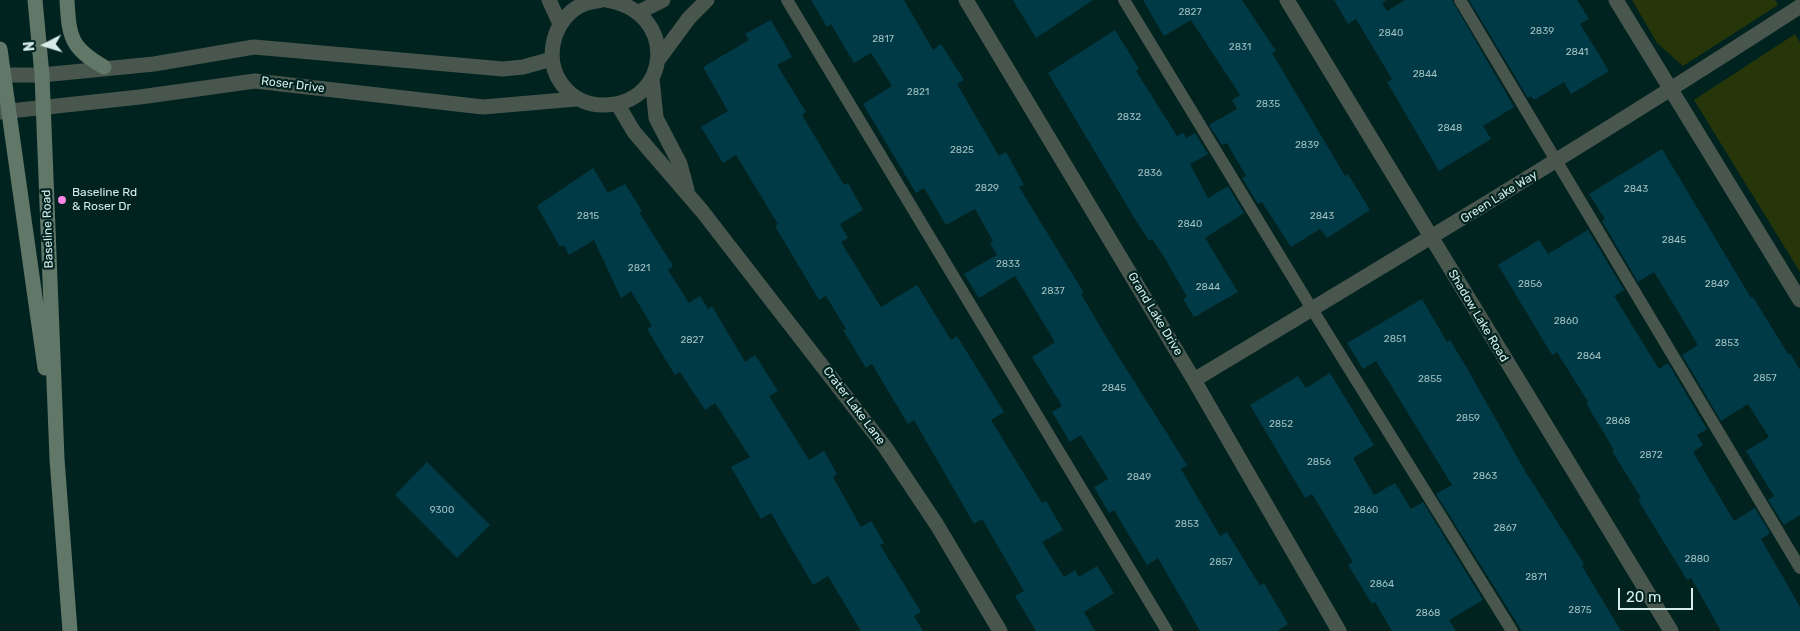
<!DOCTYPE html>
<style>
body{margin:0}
#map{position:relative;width:1800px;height:631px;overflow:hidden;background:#012320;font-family:Rubik,sans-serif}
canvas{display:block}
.north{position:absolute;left:20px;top:20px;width:50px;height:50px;-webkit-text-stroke:4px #012320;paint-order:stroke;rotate:265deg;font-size:14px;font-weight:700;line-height:20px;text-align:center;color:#d5ece9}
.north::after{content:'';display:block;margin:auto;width:18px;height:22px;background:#d5ece9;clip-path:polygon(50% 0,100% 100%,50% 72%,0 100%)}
.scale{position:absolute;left:1618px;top:588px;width:75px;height:22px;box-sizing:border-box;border:2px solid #d5ece9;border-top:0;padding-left:6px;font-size:15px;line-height:18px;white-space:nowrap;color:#d5ece9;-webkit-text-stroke:4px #012320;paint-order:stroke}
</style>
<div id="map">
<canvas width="1800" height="631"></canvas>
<div class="north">N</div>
<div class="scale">20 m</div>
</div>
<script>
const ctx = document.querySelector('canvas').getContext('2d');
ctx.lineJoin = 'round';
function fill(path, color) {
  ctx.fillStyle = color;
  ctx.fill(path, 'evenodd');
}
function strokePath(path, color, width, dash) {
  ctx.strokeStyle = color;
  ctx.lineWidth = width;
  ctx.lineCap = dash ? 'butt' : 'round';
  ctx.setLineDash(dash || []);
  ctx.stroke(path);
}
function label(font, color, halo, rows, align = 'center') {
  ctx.font = font + ' Rubik,sans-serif';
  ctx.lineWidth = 4.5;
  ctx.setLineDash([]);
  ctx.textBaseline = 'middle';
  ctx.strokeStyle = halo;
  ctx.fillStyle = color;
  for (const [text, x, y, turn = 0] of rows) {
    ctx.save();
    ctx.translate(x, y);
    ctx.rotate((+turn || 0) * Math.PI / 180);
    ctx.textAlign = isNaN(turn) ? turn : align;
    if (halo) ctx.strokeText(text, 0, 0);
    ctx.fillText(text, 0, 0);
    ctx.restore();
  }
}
fill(new Path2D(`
 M1632 0H1775L1778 5 1683 66 1657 43Z
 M1795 34 1800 43V272L1694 100Z`), '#263609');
fill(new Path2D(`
 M811 0H904L933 50 941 44 964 80 957 84 999 156 1006 152 1024 185 1019 187 1084 293 1081 294 1113 348 1187 465 1181 469 1220 536 1227 532 1260 586 1264 583 1288 624 1277 631H1200L1158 558 1147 565 1114 510 1109 513 1094 487 1108 479 1081 435 1070 442 1052 412 1062 406 1032 357 1055 342 1015 276 979 298 964 274 997 255 990 243 993 241 975 209 946 225 924 188 916 193 863 104 892 86 871 53 854 63 831 24 827 27Z
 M1013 0H1093L1036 38Z
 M1143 0H1242L1276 51 1272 53 1345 176 1348 174 1370 210 1327 238 1320 229 1291 247 1262 202 1258 204 1242 178 1246 176 1227 143 1222 145 1209 125 1237 109 1232 100 1240 95 1191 20 1164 36Z
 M1334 0H1387L1382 3 1387 11 1405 0H1452L1514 107 1483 126 1491 139 1439 171 1387 82 1392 79 1356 19 1348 24Z
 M1469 0H1577L1589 19 1580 24 1609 71 1571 94 1564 82 1534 100 1531 96 1528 98Z
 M771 20 792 57 777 65 806 112 802 115 844 185 848 183 863 210 840 224 848 238 841 242 881 307 917 285 951 340 957 336 1004 412 991 420 1042 503 1046 501 1063 530 1042 542 1064 577 1075 570 1079 577 1097 566 1114 593 1084 612 1095 631H1036L1015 596 1024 591 982 519 974 524 914 420 908 424 872 364 866 368 843 330 846 329 826 296 819 300 775 226 778 224 736 155 723 163 701 127 728 111 703 67 749 40 745 34Z
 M1115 30 1139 69 1136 71 1177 136 1183 133 1186 138 1195 133 1208 154 1190 164 1208 198 1228 186 1244 213 1205 238 1238 292 1194 317 1183 299 1187 297 1166 260 1152 239 1149 241 1135 219 1048 73Z
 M1662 149 1751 298 1753 297 1788 354 1790 353 1800 370V515L1784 525 1768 500 1774 496 1746 451 1769 437 1748 404 1721 421 1682 355 1698 345 1654 272 1638 282 1602 221 1605 219 1589 194Z
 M593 168 608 193 625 184 642 211 639 212 673 266 668 270 689 303 700 296 708 309 712 306 745 362 755 355 778 391 769 396 809 460 824 451 837 474 833 477 861 527 871 521 884 543 880 545 921 612 914 616 923 631H861L828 576 813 585 771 513 761 519 731 467 750 457 715 403 705 410 680 372 675 375 647 329 652 326 631 291 621 298 594 240 569 255 564 245 560 247 537 206Z
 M1588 230 1624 290 1614 296 1659 369 1668 363 1707 429 1697 435 1703 445 1693 452 1734 521 1755 508 1770 533 1761 539 1800 607V631H1721L1691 578 1687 580 1638 500 1641 498 1612 451 1614 450 1586 403 1588 402 1557 352 1552 355 1498 265 1539 240 1548 254Z
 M1422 299 1447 342 1450 340 1468 370 1525 471 1584 564 1582 566 1621 631H1522L1436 494 1452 485 1376 361 1363 369 1347 343Z
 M1330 373 1374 445 1353 458 1374 495 1395 483 1411 509 1423 502 1483 600 1449 620 1456 631H1392L1375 602 1372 604 1348 565 1353 562 1312 494 1305 498 1250 405 1298 376 1306 388Z
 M427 462 490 525 457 558 395 495Z`), '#003a46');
strokePath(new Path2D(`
 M787 0 1167 631
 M1124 0 1312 309 1512 631
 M1460 0 1800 568`), '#49564d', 12);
strokePath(new Path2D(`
 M549 0 560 24
 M601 0C590 2 580 4 572 11 552 28 545 60 561 83 571 97 586 105 603 105 672 105 679 11 606 0
 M966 0 1194 380 1339 631
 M1287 0 1671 631
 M1616 0 1800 300
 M639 12 663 0
 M658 60 689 18 707 0
 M0 75H42L154 64 254 47 503 69 523 67 552 59
 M652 78 656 118 680 164 687 190
 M618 105 634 132 702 211 885 447 937 525 1000 631
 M0 112 140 97 255 81 483 107 576 99
 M1194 380C1397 258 1600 136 1799 7`), '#49564d', 15);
strokePath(new Path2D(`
 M35 0 42 75 57 459 70 631
 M67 0C69 38 71 48 104 67
 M0 49 45 368`), '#617768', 15);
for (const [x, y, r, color] of [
 [62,200,5,"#fc86e4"]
]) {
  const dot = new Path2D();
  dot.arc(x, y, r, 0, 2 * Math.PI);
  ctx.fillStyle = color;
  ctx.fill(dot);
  strokePath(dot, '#012320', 2);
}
label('10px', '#a0c0c0', null, [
 ["2827",1190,12],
 ["2839",1542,31],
 ["2840",1391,33],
 ["2817",883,39],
 ["2831",1240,47],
 ["2841",1577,52],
 ["2844",1425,74],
 ["2821",918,92],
 ["2835",1268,104],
 ["2832",1129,117],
 ["2848",1450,128],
 ["2839",1307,145],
 ["2825",962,150],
 ["2836",1150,173],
 ["2829",987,188],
 ["2843",1636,189],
 ["2815",588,216],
 ["2843",1322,216],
 ["2840",1190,224],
 ["2845",1674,240],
 ["2833",1008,264],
 ["2821",639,268],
 ["2856",1530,284],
 ["2849",1717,284],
 ["2844",1208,287],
 ["2837",1053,291],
 ["2860",1566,321],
 ["2851",1395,339],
 ["2827",692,340],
 ["2853",1727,343],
 ["2864",1589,356],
 ["2857",1765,378],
 ["2855",1430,379],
 ["2845",1114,388],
 ["2859",1468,418],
 ["2868",1618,421],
 ["2852",1281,424],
 ["2872",1651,455],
 ["2856",1319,462],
 ["2863",1485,476],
 ["2849",1139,477],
 ["9300",442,510],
 ["2860",1366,510],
 ["2853",1187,524],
 ["2867",1505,528],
 ["2880",1697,559],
 ["2857",1221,562],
 ["2871",1536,577],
 ["2864",1382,584],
 ["2875",1580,610],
 ["2868",1428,613]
]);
label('12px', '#d5ece9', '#012320', [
 ["Roser Drive",293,85,7],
 ["Green Lake Way",1499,197,-32],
 ["Baseline Road",48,229,-92],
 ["Grand Lake Drive",1155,314,59],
 ["Shadow Lake Road",1478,316,59],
 ["Crater Lake Lane",854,406,53]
]);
label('12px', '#d5ece9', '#012320', [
 ["Baseline Rd",72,193],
 ["& Roser Dr",72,207]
], 'left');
</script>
